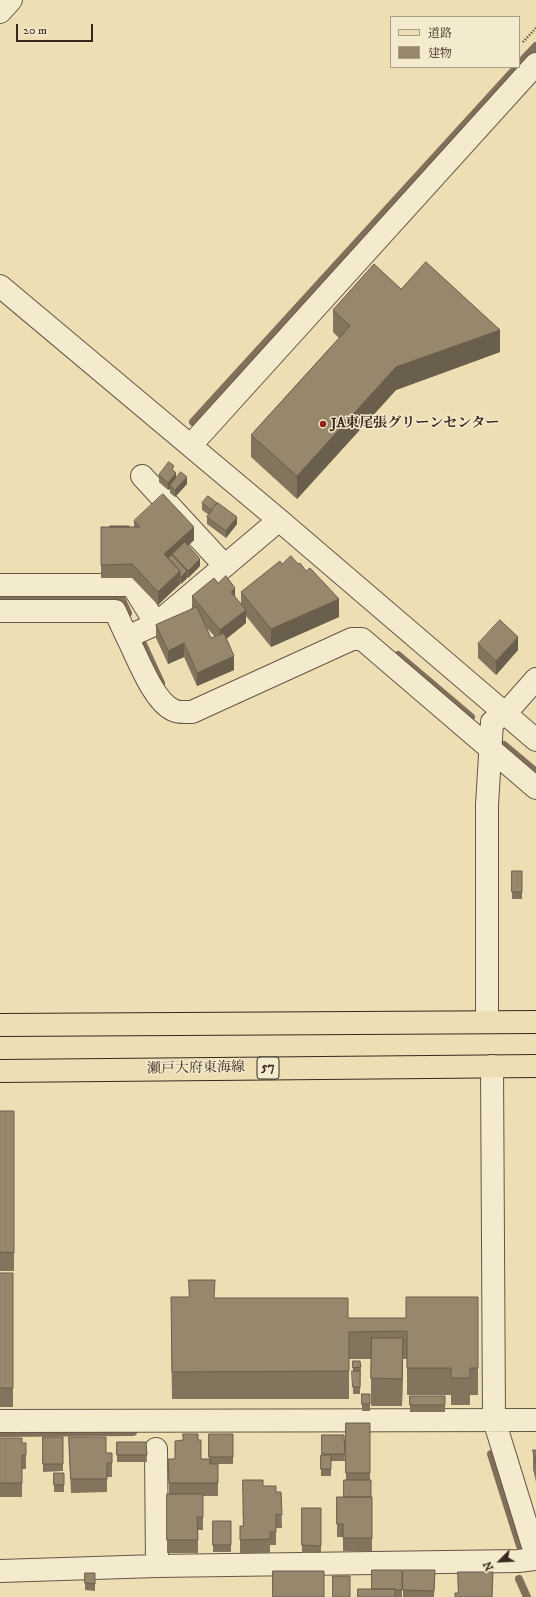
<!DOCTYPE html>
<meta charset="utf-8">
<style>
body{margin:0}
#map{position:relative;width:536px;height:1597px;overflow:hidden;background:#eedeb3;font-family:"IM FELL DW Pica","Noto Serif JP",serif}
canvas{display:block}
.legend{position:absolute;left:390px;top:16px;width:130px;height:52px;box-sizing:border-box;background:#f4eace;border:1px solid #a99d88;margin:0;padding:5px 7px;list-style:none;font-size:12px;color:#382920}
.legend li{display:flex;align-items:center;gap:8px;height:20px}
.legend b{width:20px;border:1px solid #a99d88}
.north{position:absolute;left:480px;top:1541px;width:40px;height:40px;-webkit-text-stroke:3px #f4eace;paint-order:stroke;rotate:246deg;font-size:11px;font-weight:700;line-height:16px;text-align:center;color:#382920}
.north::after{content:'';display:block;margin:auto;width:14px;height:18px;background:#382920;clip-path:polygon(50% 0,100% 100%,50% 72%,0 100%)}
.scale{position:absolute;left:16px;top:24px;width:77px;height:18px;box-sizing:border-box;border:2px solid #382920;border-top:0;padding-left:5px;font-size:12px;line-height:14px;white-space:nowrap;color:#382920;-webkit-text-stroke:3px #f4eace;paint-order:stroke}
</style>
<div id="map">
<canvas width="536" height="1597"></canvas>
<ul class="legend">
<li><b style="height:5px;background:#eedeb3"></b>道路</li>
<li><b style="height:11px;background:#97876c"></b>建物</li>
</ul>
<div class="north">N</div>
<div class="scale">20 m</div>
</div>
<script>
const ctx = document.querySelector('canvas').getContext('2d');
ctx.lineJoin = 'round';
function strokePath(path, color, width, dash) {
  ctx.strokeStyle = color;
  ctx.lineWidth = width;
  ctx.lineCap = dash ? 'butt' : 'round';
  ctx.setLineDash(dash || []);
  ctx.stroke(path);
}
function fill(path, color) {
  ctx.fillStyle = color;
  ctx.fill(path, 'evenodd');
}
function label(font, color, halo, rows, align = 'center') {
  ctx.font = font + ' "IM FELL DW Pica","Noto Serif JP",serif';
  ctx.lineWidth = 3;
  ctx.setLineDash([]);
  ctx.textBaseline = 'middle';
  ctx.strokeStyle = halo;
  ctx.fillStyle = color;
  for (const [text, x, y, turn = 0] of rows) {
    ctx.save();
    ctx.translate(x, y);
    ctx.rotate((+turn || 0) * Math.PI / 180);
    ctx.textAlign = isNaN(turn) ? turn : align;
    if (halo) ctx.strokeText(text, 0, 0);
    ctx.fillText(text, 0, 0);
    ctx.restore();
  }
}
strokePath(new Path2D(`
 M519 64 536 46
 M193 422 517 67
 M0 598H121L128 613
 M143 644 161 683
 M398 655 471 717
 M504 745 536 772
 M0 1433 133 1432
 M491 1454 520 1546
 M519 1579 527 1597`), '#80705a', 8);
const minor = new Path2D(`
 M0 12 11 0
 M0 286 279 520 536 740
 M191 445 536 64
 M142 476 225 566
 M0 585H132L156 624
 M0 611H115L127 637 156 624 279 520
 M127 637C137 656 153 701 173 710 179 713 185 712 192 712L352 639H362L536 788
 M487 1021V805L492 722 505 714 536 679
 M492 1066 494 1420 536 1556
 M0 1421 536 1420
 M156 1449 157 1566
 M0 1571 157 1566 518 1561 536 1559`);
const major = new Path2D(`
 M0 1025 536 1022
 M0 1071 536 1066`);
strokePath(minor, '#665645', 24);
strokePath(major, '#382920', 24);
strokePath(new Path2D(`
 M523 42 536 28`), '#382920', 2.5, [1, 2]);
strokePath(minor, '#f4eace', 22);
strokePath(major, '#eedeb3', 22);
fill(new Path2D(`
 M401 289 500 352 396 390 297 499 251 457V435L339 338 333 332V310Z
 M174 471 176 478 187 484 175 497 170 493V488L168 490 159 482V475Z
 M202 503 237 524 226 538 207 524V517L209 515 202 510Z
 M134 521 194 540 188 546 200 566 188 578 187 577V578L181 584 180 583V584L158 605 132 578H101V527H134Z
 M282 564 339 617 271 647 246 616V623L226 639 234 670 197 686 184 657 168 664 156 638V625L192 609V596L218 583 235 597 241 604V592ZM206 627 215 637 211 638Z
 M478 644 518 650 496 675 478 658Z
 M512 871H522V899H512Z
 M0 1111H14V1271H0Z
 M0 1273H13V1407H0Z
 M189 1280 215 1298 348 1318H406L478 1297V1395H470V1405H451V1395H407V1359H403L402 1406H371V1359H349V1399H172L171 1325 189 1297Z
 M353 1361 361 1367 360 1394H353Z
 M362 1394H370V1411H362Z
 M410 1396H445V1412H410Z
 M346 1423H370V1480L371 1497H372V1551H343V1537H337V1497H344L346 1480Z
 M209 1434H233V1464H218V1496H203V1530H198V1553H167V1494H169L168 1459H175L198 1440 201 1459H209Z
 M322 1435H344L345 1461H331V1476H321V1455H322Z
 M43 1437H63V1471L43 1472Z
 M69 1437 106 1453H112V1477H107V1492L71 1493 69 1451Z
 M0 1438 22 1443H26V1469H22V1497H0Z
 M117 1442H146L147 1462H117Z
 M533 1450H536V1482L533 1469Z
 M54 1473H64V1492H54Z
 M263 1486 276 1492H281L282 1528H276V1545H270V1553H240V1526H243Z
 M302 1508H321V1553H302Z
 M213 1521H231V1552H213Z
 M402 1570V1597H358L372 1589Z
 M403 1570H435L434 1597H403Z
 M85 1573H95V1591L85 1590Z`), '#82745d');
fill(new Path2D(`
 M500 330V352L396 390 297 499V476L396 367Z
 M176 473V480L170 485V488L168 490V483Z
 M187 477V484L175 497V490Z
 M237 517V524L226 538V531Z
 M194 527V540L175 557 172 554V560L169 564 164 554Z
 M200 559V566L188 578V571Z
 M180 571V584L158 605V592Z
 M187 571V578L181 584V577Z
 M235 588V601L231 592Z
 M339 599V617L271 647V629Z
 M246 610V623L220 644V630Z
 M518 637V650L496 675V661Z
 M184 643V657L168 664V651Z
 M234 656V670L197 686V673Z
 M403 1338V1366L402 1406V1379Z`), '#6a5e4c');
const building = new Path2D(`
 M426 262 500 330 396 367 297 476 251 435 350 326 333 310 374 264 401 289Z
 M169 462 174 466 172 469 176 473 168 483 159 475Z
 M181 472 187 477 175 490 170 485Z
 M163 494 194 527 164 554 180 571 158 592 132 564 101 565V527H140L134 521Z
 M208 496 217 503 211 510 202 503Z
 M218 503 237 517 226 531 207 517Z
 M110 526H129V527H110Z
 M185 542 200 559 188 571 172 554Z
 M172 555 187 571 181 577 180 576V571L168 558Z
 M291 556 298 564 300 563 306 571 310 568 339 599 271 629 241 592 280 561 282 564Z
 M226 576 235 588 231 592 246 610 220 630 192 596 214 578 218 583Z
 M197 607 211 638 224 633 234 656 197 673 184 643 168 651 156 625Z
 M500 620 518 637 496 661 478 644Z
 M512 871H522V892H512Z
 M0 1111H14V1253L0 1252Z
 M0 1273H13V1388H0Z
 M189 1280H215L214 1298H348V1318H406V1297H478V1368H470V1378H451V1368H407V1331L349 1332V1371L172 1372 171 1297H189Z
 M372 1338H403L402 1379 371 1378Z
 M353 1361H360L361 1367 353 1368Z
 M352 1371H360V1387H353Z
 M362 1394H370V1404H362Z
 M410 1396H445V1405H410Z
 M346 1423H370V1473H346Z
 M183 1434H198V1440H201V1459H210V1464H218V1483H169L168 1459H175V1441L183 1440Z
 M209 1434H233V1457H209Z
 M322 1435H344L345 1454H322Z
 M43 1437H63V1464H43Z
 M69 1437H106V1453H112V1463H107V1479H71Z
 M0 1438H22V1443H26V1455H22V1483H0Z
 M117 1442H146L147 1455H117Z
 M533 1450H536V1463Z
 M321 1455H331V1469H321Z
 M54 1473H64V1485H54Z
 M243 1480H263V1486H276V1492H281L282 1515 276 1514V1532H270V1539L240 1540V1526H243Z
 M344 1480H371V1497H344Z
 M167 1494H203V1517H197L198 1540H167Z
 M337 1497H372V1538H343V1524H337Z
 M302 1508H321V1546L302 1545Z
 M213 1521H231V1545H213Z
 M372 1570H402V1590H395V1589H372Z
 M403 1570H435L434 1591 403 1590Z
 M273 1571H324V1597H273Z
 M458 1572H493L492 1597H455V1593H458Z
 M85 1573H95V1584L85 1583Z
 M333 1576H350V1597H333Z
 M358 1589H395V1597H358Z`);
fill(building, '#97876c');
strokePath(building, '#6a5e4c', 1);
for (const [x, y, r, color] of [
 [323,424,4,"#8f2418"]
]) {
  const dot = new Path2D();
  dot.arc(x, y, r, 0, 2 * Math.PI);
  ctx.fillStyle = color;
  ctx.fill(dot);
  strokePath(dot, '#f4eace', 1.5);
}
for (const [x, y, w] of [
 [268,1068,22]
]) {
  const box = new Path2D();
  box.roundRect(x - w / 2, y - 11, w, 22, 3);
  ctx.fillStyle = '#f4eace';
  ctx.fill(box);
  strokePath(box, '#382920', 1);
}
label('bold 13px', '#382920', null, [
 ["57",268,1068]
]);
label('bold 14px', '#382920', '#f4eace', [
 ["JA東尾張グリーンセンター",331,424]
], 'left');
label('14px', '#382920', '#f4eace', [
 ["瀬戸大府東海線",196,1069,-1]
]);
</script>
